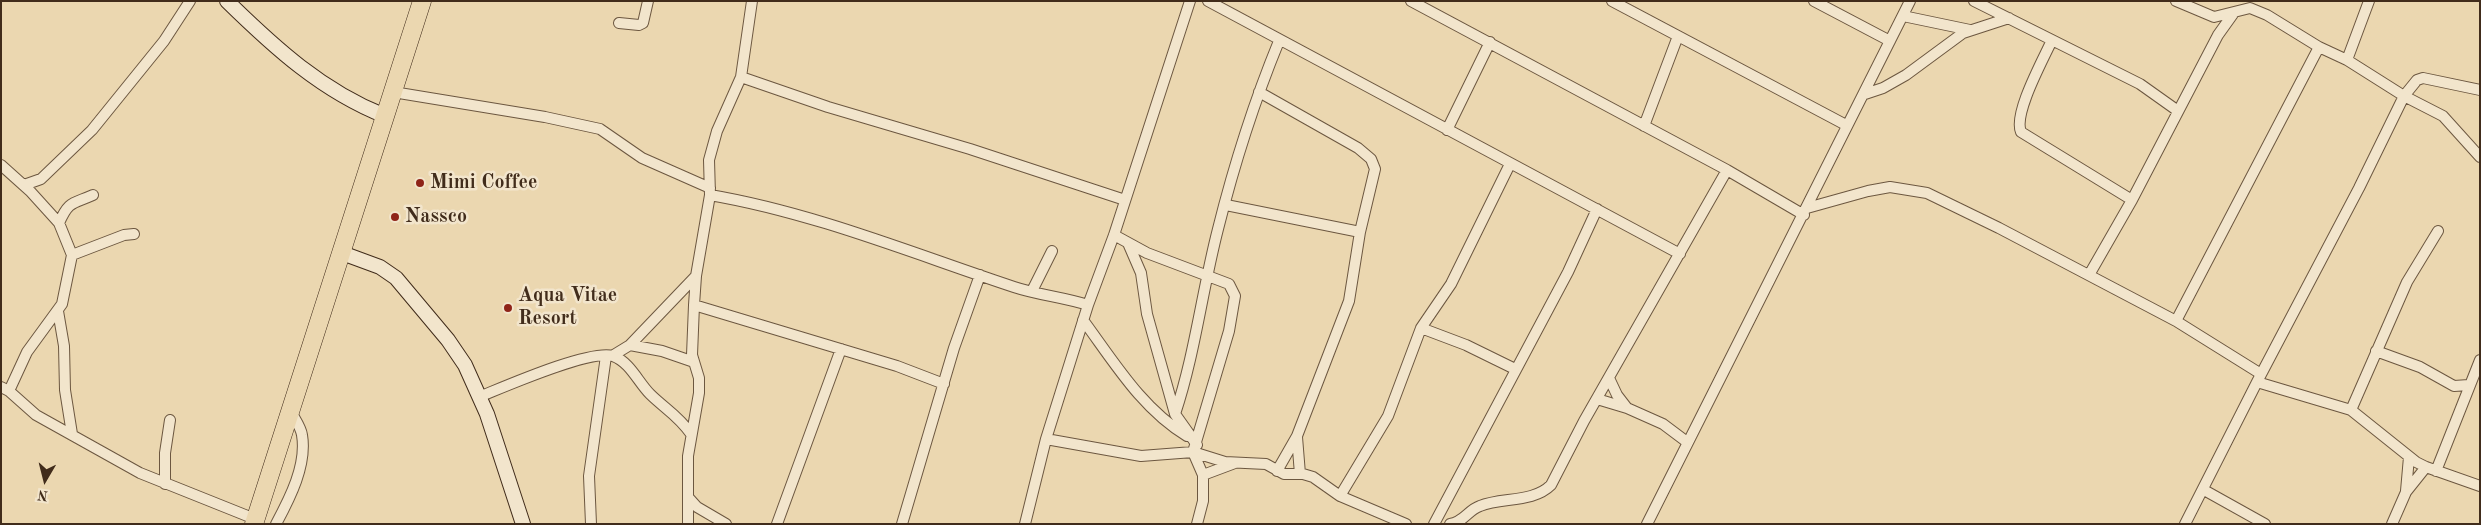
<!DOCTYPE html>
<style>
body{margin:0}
#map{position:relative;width:2481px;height:525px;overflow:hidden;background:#ebd7b0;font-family:"Old Standard TT",serif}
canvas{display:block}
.frame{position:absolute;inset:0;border:2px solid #412c1b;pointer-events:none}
.north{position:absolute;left:20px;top:455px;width:50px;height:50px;-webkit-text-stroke:4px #f2e5cc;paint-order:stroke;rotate:188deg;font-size:14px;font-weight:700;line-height:20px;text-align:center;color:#412c1b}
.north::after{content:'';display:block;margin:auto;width:18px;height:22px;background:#412c1b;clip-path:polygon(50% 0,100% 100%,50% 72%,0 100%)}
</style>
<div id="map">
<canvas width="2481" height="525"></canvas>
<div class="frame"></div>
<div class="north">N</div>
</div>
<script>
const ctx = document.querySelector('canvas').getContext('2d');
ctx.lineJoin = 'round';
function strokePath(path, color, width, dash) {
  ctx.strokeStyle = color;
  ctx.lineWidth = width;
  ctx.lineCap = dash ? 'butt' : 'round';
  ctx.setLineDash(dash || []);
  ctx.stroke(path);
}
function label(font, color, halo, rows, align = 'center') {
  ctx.font = font + ' "Old Standard TT",serif';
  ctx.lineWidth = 5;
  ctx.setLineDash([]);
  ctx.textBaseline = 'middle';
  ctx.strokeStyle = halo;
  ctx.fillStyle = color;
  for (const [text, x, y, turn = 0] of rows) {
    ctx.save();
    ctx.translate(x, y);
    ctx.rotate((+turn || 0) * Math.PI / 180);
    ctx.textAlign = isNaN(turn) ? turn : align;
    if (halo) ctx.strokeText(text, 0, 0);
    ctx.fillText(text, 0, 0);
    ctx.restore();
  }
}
const street = new Path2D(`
 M1208 1 1680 254
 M1411 1 1727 170 1804 215
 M1612 1 1846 125
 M1814 1 1890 41
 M1974 1 2140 84 2178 111
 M2176 1 2214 17 2250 8 2267 15 2319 47 2347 60 2404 96 2443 116 2480 157
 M1903 16 1970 30
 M619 23 639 25 643 23 648 1
 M2052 40C2043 60 2013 114 2021 132L2132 200
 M2347 60 2369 1
 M741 77 828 107 970 149 1125 200
 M393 92 545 117 600 129 642 158 710 188
 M1259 92 1358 148 1371 159 1375 169 1360 232 1349 301 1297 436 1277 471
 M1865 94 1883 88 1906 75 1963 33 2009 18
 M1644 126 1678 36
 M1447 130 1490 42
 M1 165 30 191 59 223 72 255 62 304 27 352 9 391
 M24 185 41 179 92 130 164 41 190 1
 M710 195C815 213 914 254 1014 287 1038 295 1063 297 1088 305
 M1226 205 1360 232
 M1807 208 1868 191 1890 187 1927 193 1999 228 2176 321 2261 374
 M59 223C69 200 73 204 93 195
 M1114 235 1147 253 1229 284 1235 296 1229 331 1193 452 1203 475V501L1197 524
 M1128 243 1141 273 1147 314 1175 414 1197 445
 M72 255 124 235 134 234
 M2089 275 2132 200 2218 35 2233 14
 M1032 291 1052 251
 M694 305 897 366 944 384
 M58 311 64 346 65 390 72 434
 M1083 320C1114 362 1142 409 1187 436
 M2176 321 2319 47
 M1421 328 1466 345 1515 369
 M630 345 696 276
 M2376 351 2420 367 2454 386 2469 385
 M612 356 630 345 662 351 694 362
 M1609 378 1617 395 1627 408 1663 424 1687 442
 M2257 382 2351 410 2416 462 2426 467 2480 486
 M1 387 9 391 36 415 140 473 255 519
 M479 397C504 387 590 349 613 356 630 362 638 382 650 394 664 408 679 416 691 434
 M1597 399 1627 408
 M2351 410 2407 282 2438 231
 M1175 414C1195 354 1202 291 1218 229 1234 165 1254 102 1279 41
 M1297 437 1300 474
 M1046 439 1141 456 1193 452 1225 462 1266 464 1284 474H1303L1313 477 1340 496 1406 524
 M2436 471 2480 360
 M1203 475 1235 463
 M165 484V453L170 420
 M2204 490 2265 524
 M2406 491 2409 457
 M1340 496 1388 416 1421 328 1451 284 1510 164
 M688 497 697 507 726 524
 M276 524C290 498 307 465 302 435 301 427 294 418 290 410
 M591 524 589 476 606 356
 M688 524V456L699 393V378L692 355 694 305 696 276 710 195 709 160 717 131 741 77 752 1
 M777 524 841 349
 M902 524 954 348 980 275
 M1025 524 1046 439 1088 305 1114 235 1190 1
 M1434 524 1568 272 1597 209
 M1450 524C1464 522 1468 510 1480 506 1502 497 1533 503 1551 485L1584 421 1727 170
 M1647 524 1910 1
 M2185 524 2257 382 2359 188 2404 96 2417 80 2423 78 2480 90
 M2392 524 2406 492 2426 467`);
const secondary = new Path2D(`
 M227 1C275 48 322 91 385 116
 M342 253 380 267 396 278 448 340 465 365 487 414 523 524`);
const highway = new Path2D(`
 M254 524 422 1`);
strokePath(street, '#6c5740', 12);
strokePath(secondary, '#412c1b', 16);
strokePath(highway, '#412c1b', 19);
strokePath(street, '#f2e5cc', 10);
strokePath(secondary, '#f2e5cc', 14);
strokePath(highway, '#ebd7b0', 18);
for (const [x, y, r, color] of [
 [420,183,5,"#8f2418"],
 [395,217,5,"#8f2418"],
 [508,308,5,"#8f2418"]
]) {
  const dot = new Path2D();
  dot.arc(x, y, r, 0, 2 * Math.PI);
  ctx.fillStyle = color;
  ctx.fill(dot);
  strokePath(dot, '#f2e5cc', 2);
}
label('bold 20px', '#412c1b', '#f2e5cc', [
 ["Mimi Coffee",430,183],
 ["Nassco",405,217],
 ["Aqua Vitae",518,296],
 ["Resort",518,319]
], 'left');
</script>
